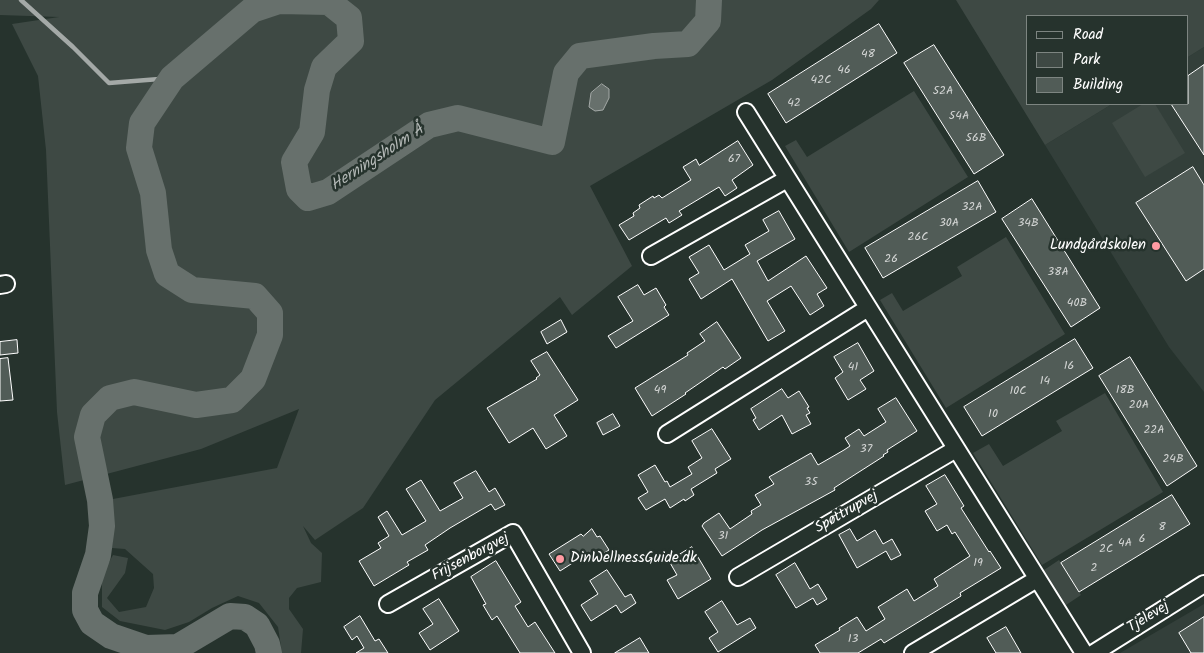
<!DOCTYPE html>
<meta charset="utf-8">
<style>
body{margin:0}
#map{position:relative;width:1204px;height:653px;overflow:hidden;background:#26332d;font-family:Kalam,sans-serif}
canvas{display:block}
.legend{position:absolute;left:1026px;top:15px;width:162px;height:90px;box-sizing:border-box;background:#26332d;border:1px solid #7d8581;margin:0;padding:6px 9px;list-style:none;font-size:15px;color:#fff}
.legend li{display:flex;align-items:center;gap:10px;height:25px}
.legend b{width:25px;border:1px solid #7d8581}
</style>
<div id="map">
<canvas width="1204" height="653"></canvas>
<ul class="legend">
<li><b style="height:6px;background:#26332d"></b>Road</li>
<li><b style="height:14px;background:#3e4944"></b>Park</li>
<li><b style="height:14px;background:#515c57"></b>Building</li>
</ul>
</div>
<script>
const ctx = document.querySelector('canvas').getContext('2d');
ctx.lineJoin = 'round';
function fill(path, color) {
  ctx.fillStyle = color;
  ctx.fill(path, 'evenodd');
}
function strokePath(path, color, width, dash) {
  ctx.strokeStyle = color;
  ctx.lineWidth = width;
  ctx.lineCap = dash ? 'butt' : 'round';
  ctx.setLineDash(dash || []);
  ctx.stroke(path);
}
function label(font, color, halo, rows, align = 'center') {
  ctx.font = font + ' Kalam,sans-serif';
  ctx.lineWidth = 5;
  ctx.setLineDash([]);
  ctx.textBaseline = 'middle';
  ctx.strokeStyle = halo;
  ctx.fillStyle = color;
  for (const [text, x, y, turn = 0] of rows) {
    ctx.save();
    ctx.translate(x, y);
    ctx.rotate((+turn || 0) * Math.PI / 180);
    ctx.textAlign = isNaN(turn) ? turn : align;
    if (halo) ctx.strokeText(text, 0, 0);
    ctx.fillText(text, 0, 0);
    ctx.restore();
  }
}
fill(new Path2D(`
 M1204 47V392L1169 347 1045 145 1112 104H1188V57Z
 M1204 604V653H1120Z`), '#333f3a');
fill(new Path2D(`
 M0 0H879L871 9 772 80 590 186 632 266 572 315 560 297 435 400 363 508 315 540 303 526 311 543 322 553 321 582 297 588 289 598V609L303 629 301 653H282L278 627 259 603 238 596 212 608 189 622 165 630 120 621 102 607V575L113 555 128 558 125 573 107 598 119 612 146 607 154 588 153 574 125 549 112 548 113 499 277 468 299 409 201 449 65 485 57 412 46 150 38 76 12 24 59 17 0 15Z
 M956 0H1204V47L1188 57V16H1028V104H1112L1045 145Z
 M914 91 968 177 849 252 785 146 796 140 807 157Z
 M1143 104H1155L1185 153 1145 177 1112 123Z
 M1006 237 1065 334 946 408 880 300 892 293 903 311 962 276 957 267Z
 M1105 393 1163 492 1042 565 973 453 989 444 1003 466 1062 431 1056 421Z
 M1059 560 1081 595 1066 605 1044 570Z`), '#3e4944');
const water = new Path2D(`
 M602 84 609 89V98L603 110 595 111 589 107 591 93Z`);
fill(water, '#67706c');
strokePath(water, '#a4a9a7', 1);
strokePath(new Path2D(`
 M21 0 73 47 109 83 172 78`), '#a4a9a7', 4.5);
strokePath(new Path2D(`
 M269 653 267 644 257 625 245 617 230 616 178 647 146 648 111 636 92 623 85 610V593L98 555 102 526 100 500 87 437 93 415 110 398 134 392 196 405 232 400 253 379 270 335V313L255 296 192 290 167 274 159 250 153 193 139 148 142 123 172 78 252 10 279 1 329 2 349 18 351 41 324 67 317 90 312 132 294 162 299 189 308 198 328 192 429 125 458 118 552 142 566 73 580 56 654 46 688 44 708 21 709 0`), '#67706c', 26);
const building = new Path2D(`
 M879 24 897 53 786 123 768 94Z
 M934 45 1004 155 974 174 904 63Z
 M1204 65V155L1171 104H1188V76Z
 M738 141 753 165 732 180 737 188 725 196 719 187 679 211 682 215 669 223 666 218 629 240 619 225 634 216 633 213 640 208 639 205 653 196 654 198 659 195 662 198 691 180 683 167 696 159 699 165Z
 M1193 167 1204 185V269L1186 281 1136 203Z
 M978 181 996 212 883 278 865 248Z
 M1032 199 1100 308 1071 327 1002 219Z
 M779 211 795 239 757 261 768 281 806 256 827 288 817 294 824 306 810 315 791 286 767 301 785 331 768 341 732 279 701 299 689 279 699 273 689 257 709 245 724 270 750 254 745 245 769 231 763 220Z
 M638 285 644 295 656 288 666 305 664 307 669 315 616 348 608 336 633 321 618 297Z
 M561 320 567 332 547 344 541 332Z
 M717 322 741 358 725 369 723 367 685 393 686 394 652 416 635 388 688 355 687 353 705 341 700 334Z
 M1075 339 1093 368 982 436 964 407Z
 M17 340 18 353 0 355V342Z
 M858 343 874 371 860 380 866 389 848 400 835 378 843 372 834 357Z
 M547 352 578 400 554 415 567 436 546 449 533 428 509 443 487 408 537 379 536 378 540 375 531 361Z
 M1130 357 1197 466 1167 486 1099 376Z
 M8 358 13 400 0 401V359Z
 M782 389 788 398 799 391 809 407 807 408 810 413 806 415 811 424 792 434 782 415 759 430 753 420 756 418 751 409Z
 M896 398 917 431 887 450 888 452 883 455 884 456 834 488 835 490 762 530 722 556 702 526 704 523 719 513 730 529 752 514 751 511 761 505 755 495 774 484 769 477 811 453 818 465 844 450 850 446 845 438 859 429 864 436 886 422 878 409Z
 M613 414 620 426 603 435 597 423Z
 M712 429 731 459 715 469 717 473 691 489 694 495 685 501 684 499 670 508 665 499 646 510 638 498 648 492 638 475 655 465 665 482 667 481 670 487 692 474 688 467 702 458 692 441Z
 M476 471 489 492 495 488 505 505 495 510 491 504 450 528 425 545 428 550 407 562 409 565 374 586 359 561 381 548 378 543 389 536 378 517 387 511 402 535 426 521 406 489 421 480 440 511 463 498 454 483Z
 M945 475 964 506 961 508 989 552 990 551 1001 568 960 593 961 596 884 643 881 639 858 653H820L815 645 840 630 839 628 857 617 866 631 885 619 878 607 907 589 914 601 938 586 934 579 970 556 955 532 952 534 947 525 937 531 925 511 937 504 926 486Z
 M1172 495 1190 524 1079 592 1061 563Z
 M592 529 597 537 600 536 609 550 595 559 590 552 560 571 549 554 581 534 583 536Z
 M850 529 857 541 875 530 883 544 892 539 901 555 891 560 886 551 857 568 839 535Z
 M692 547 711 579 678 599 667 580 677 575 669 561Z
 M496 561 521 602 515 606 528 627 535 622 555 653H520L497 616 492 620 483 605 486 604 471 577Z
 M795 563 810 589 818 584 827 599 817 605 813 598 796 608 776 575Z
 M607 570 625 597 631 594 636 603 621 613 616 605 591 621 581 605 598 594 590 581Z
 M439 599 459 631 430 650 419 633 433 624 423 609Z
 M722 601 737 625 750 618 756 628 718 652 709 638 718 632 705 612Z
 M360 616 375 641 379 639 388 653H356L364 648 357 636 352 640 344 627Z
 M1204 617V653H1191L1179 633Z
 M1006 627 1021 653H996L987 638Z
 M640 638 649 653H615Z`);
fill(building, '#515c57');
strokePath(building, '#fff', 1);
const street = new Path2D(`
 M746 112 1084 653
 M651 256 787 179
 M0 285 6 284
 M667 434 868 308
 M738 577 956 449
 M388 604 513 533 582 653
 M913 653 1037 579
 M1094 653 1204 584`);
strokePath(street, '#fff', 20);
strokePath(street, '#26332d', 16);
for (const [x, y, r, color] of [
 [1156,246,5,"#ff9aa2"],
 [560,559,5,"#ff9aa2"]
]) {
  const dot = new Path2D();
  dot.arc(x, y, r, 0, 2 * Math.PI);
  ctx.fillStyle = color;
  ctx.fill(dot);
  strokePath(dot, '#26332d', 2);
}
label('12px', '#d4d6d5', null, [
 ["48",868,55],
 ["46",844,71],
 ["42C",821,81],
 ["52A",943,92],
 ["42",794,104],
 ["54A",959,117],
 ["56B",976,139],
 ["67",734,160],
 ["32A",972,208],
 ["30A",949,224],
 ["34B",1028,224],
 ["26C",918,238],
 ["26",891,260],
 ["38A",1058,273],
 ["40B",1077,304],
 ["16",1069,367],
 ["41",853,368],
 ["14",1045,382],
 ["49",660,391],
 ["18B",1125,391],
 ["10C",1018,392],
 ["20A",1139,406],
 ["10",993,415],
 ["22A",1154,431],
 ["37",866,450],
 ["24B",1173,460],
 ["35",811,483],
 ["8",1162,528],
 ["31",723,537],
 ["6",1142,540],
 ["4A",1125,544],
 ["2C",1106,550],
 ["19",978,564],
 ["2",1094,569],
 ["13",853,640]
]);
label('15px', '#fff', '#26332d', [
 ["Lundgårdskolen",1146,246],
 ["DinWellnessGuide.dk",570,559,"left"]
], 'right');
label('15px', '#fff', '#26332d', [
 ["Spøttrupvej",847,513,-30],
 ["Frijsenborgvej",471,558,-28],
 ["Tjelevej",1149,618,-32]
]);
label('italic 16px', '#b3b8b6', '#26332d', [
 ["Herningsholm Å",378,159,-33]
]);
</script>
